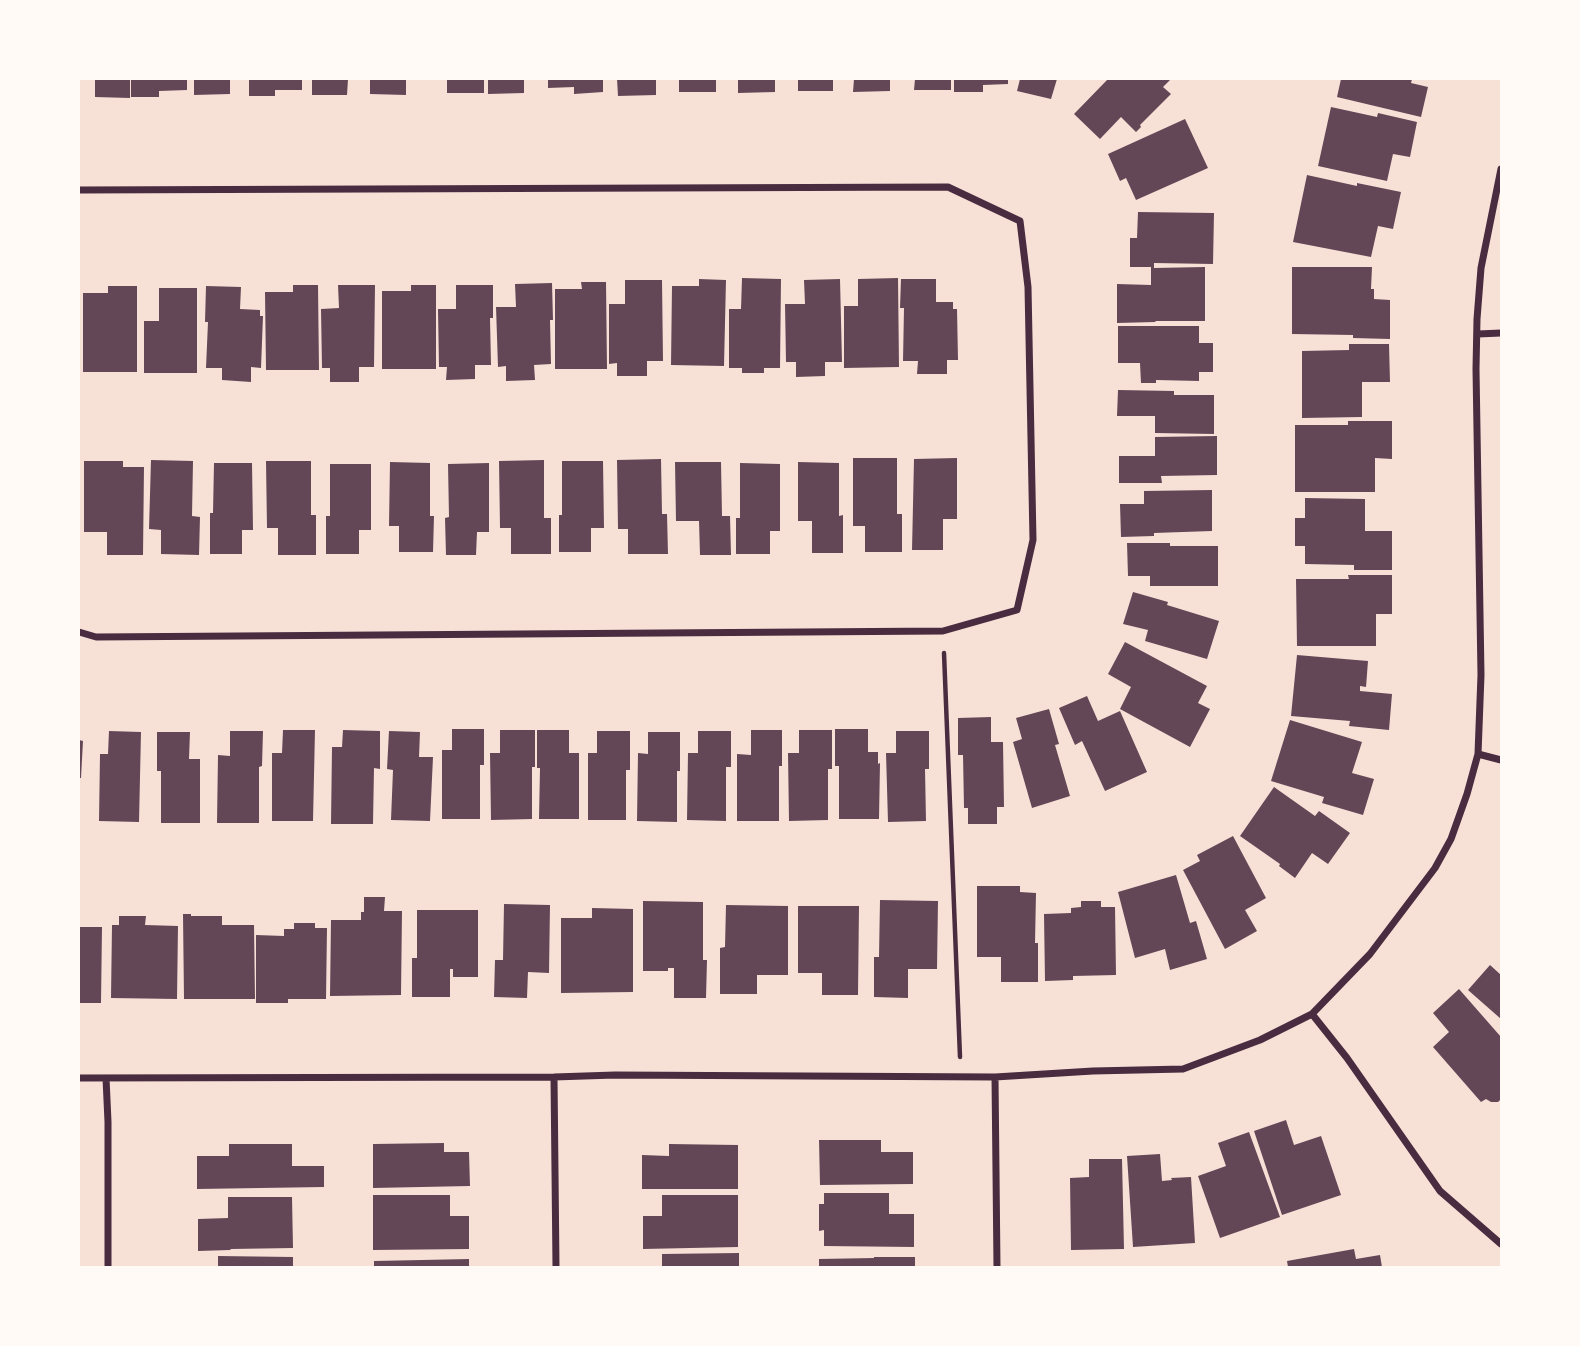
<!DOCTYPE html>
<style>
body{margin:0}
#map{position:relative;width:1580px;height:1346px;overflow:hidden;background:#f7e1d7;font-family:Bitter,serif}
canvas{display:block}
.frame{position:absolute;inset:0;border:80px solid #fffaf5;pointer-events:none}
</style>
<div id="map">
<canvas width="1580" height="1346"></canvas>
<div class="frame"></div>
</div>
<script>
const ctx = document.querySelector('canvas').getContext('2d');
ctx.lineJoin = 'round';
function fill(path, color) {
  ctx.fillStyle = color;
  ctx.fill(path, 'evenodd');
}
function strokePath(path, color, width, dash) {
  ctx.strokeStyle = color;
  ctx.lineWidth = width;
  ctx.lineCap = dash ? 'butt' : 'round';
  ctx.setLineDash(dash || []);
  ctx.stroke(path);
}
fill(new Path2D(`
 M95 79H130V98L95 97Z
 M131 79H187V90L159 91V97H131Z
 M194 79H230V94L194 95Z
 M249 79H302V90H275V96H249Z
 M312 79H348L347 95H312Z
 M370 79H406V95L370 94Z
 M447 79H484V93H447Z
 M488 79H524V93L488 94Z
 M548 79H603V92L574 94V87L548 88Z
 M617 79H656V95L618 96Z
 M679 79H716V92H679Z
 M738 79H775V92L738 93Z
 M798 79H833V91H798Z
 M854 79H890V91L853 92Z
 M915 79H951V90H914Z
 M954 79H1008V84L983 85V92H954Z
 M1020 79H1057L1051 99 1017 91Z
 M1108 79H1171L1163 87 1171 94 1140 125 1141 127 1136 132 1121 117 1100 139 1074 114Z
 M1341 79H1412L1411 83 1428 87 1421 117 1337 97Z
 M1331 107 1377 117 1378 113 1417 122 1410 157 1393 154 1387 181 1318 166Z
 M1185 119 1208 168 1136 200 1126 178 1120 181 1108 154Z
 M1307 175 1357 186V183L1401 192 1393 229 1378 226 1371 257 1293 242Z
 M1138 212 1214 213 1213 264 1154 263V268L1205 267V321H1156L1155 322 1117 323V284L1151 285V267H1130V238H1137Z
 M1292 267H1372L1371 289H1374V299L1390 300V339L1353 338V335L1292 334Z
 M742 278 781 279 780 368H764V373H742V368H729V309H741Z
 M898 278 899 367 844 368V306H858V279Z
 M699 279 726 280 724 366 671 365 672 286H699Z
 M840 279 842 362H825V376L796 377V362H786L785 304H805L804 280Z
 M901 279H936V302H953V309H957L958 360H947V374H917L918 361H903L904 308H900Z
 M625 280H662L663 361H647V376H617V363L609 364V304H625Z
 M581 282H606L607 369H555V289H582Z
 M552 283 553 320H550L551 364 534 365 535 380 506 381V366L498 367 496 307H516L515 284Z
 M293 285H318L319 370H266L265 292H293Z
 M338 285H375L374 367H359V382H330V368H322L321 309 339 308Z
 M411 285H436V369H382V291H411Z
 M456 285H493V318H490L491 365H475V379L446 380 447 367H439L438 309H456Z
 M108 286H137V372H83V293H108Z
 M206 286 241 287 240 309 260 310V316H263L261 368 251 367V382L222 380V368H206L208 322H205Z
 M159 288H197V373H144V321H159Z
 M1118 326H1199V343H1213V372H1199V381L1156 380V383H1141L1140 363H1118Z
 M1349 344H1389L1390 382H1362V417L1302 418V351L1349 350Z
 M1118 390 1174 391V395H1214V434L1155 433V416H1117Z
 M1348 421H1392V459L1375 458V492H1295V425H1348Z
 M1217 436V475L1161 476 1162 483H1119V456H1155V437Z
 M853 458H897V514H902V552H865V526H853Z
 M957 458V519H943V550H912L914 459Z
 M661 459 662 514H667L668 554H628V529H618L617 460Z
 M151 460 193 461 192 516 200 517 199 555 161 554V530L149 529Z
 M544 460V518H551V554H511V528H500L499 461Z
 M84 461H123V467H144L143 555H107V532H84Z
 M266 461H311V515H316V555H278V528H267Z
 M562 461H603L604 528H591V552H559V515H562Z
 M390 462 430 463V516H434L433 552H399V526H389Z
 M675 462H721L722 516H730L731 555H700L699 521H676Z
 M798 462 839 463V516L843 515V553H812V521H798Z
 M214 463H252L253 530H242V554H210V513H213Z
 M489 463V532H477L476 555H446L445 518 449 517 448 464Z
 M740 463 780 464V531H770V554H736V518H740Z
 M330 464H371V530H359V554H326V516H330Z
 M1212 490V531L1154 533V536L1121 537 1120 504H1144V491Z
 M1305 498 1365 499V531H1392V570H1354V565L1305 564V546H1295V518H1305Z
 M1127 543H1170V546H1218V586H1150V576H1128Z
 M1348 575H1392V614H1376V646H1297L1296 579H1349Z
 M1133 592 1168 602 1167 605 1219 621 1207 659 1145 641 1148 630 1123 624Z
 M1125 642 1207 686 1198 703 1210 709 1190 747 1120 709 1131 687 1108 674Z
 M1297 655 1368 661 1366 687 1360 686V691L1392 694 1389 730 1349 726 1350 721 1291 716Z
 M1087 696 1098 721 1120 711 1147 772 1105 791 1082 741 1075 745 1059 708Z
 M1049 709 1059 744 1055 745 1070 796 1032 808 1013 742 1022 739 1016 718Z
 M991 717V742H1003L1004 807H997V824H968V808H964L963 755H958V718Z
 M1290 720 1362 742 1352 773 1374 779 1363 815 1322 803 1324 797 1271 781Z
 M452 729H484V765H480V819H442V750H452Z
 M835 729H868V752H878V764L880 763 879 819H839V766H835Z
 M283 730H315L313 821H272V753H282Z
 M343 730 380 731V769L374 768 373 824H331L332 747H342Z
 M500 730H535V767H532V819L491 820 490 753H500Z
 M537 730H569V753H579V819H539L540 768H537Z
 M751 730H782V766H779V821H737V754L751 755Z
 M799 730H832V769H828V820L789 821 788 753H799Z
 M109 731 141 732 139 822 99 821 100 754H108Z
 M230 731H263L262 766 259 767V823H217L218 755 230 756Z
 M389 731 420 732 419 757H433L430 821 391 820 393 770 387 769Z
 M597 731H630V770H626V820H588V753H597Z
 M698 731H731V767H726V821L687 820 688 753H698Z
 M896 731H929V769H925L926 821 888 822 886 753H896Z
 M157 732H190L189 759H200V823H161V771H157Z
 M648 732H680V771H677V822L637 821 638 753 648 754Z
 M79 740 83 741 81 778H79Z
 M1274 787 1315 816 1319 811 1350 833 1328 864 1312 853 1295 878 1279 866 1280 864 1240 836Z
 M1233 836 1266 898 1245 910 1257 931 1225 949 1183 870 1200 861 1197 855Z
 M1176 875 1190 923 1196 921 1207 959 1170 970 1165 949 1135 958 1118 892Z
 M977 886H1020V892L1036 893 1035 943H1038V982H1001V957H977Z
 M364 897H385L384 911H402L401 995 330 996 331 920H361V912H364Z
 M880 900 938 901 937 969H908V998L874 997V957H879Z
 M643 901 703 902V960H707L706 998H674V968H668V971H643Z
 M1081 901H1101V907H1115L1116 975 1073 976V980L1045 981 1044 914 1071 913V908L1081 907Z
 M504 904 550 905 549 973 528 972 527 998 494 997 495 960H503Z
 M726 905 788 906V975H757V994H720V948L725 947Z
 M798 906H859L858 995H822V973H798Z
 M592 908 633 909V992L561 993V918H592Z
 M417 910H478V977H453V969H450V997H412V958H417Z
 M183 914H191V916H222V925H254L255 999H184Z
 M119 916H146L145 925 178 926 177 999 111 998 112 925H119Z
 M294 923H315V928H327L326 999H288V1003H256V935L284 936V929H294Z
 M79 927H102L101 1003H79Z
 M1490 965 1501 975V1019L1468 990Z
 M1459 989 1501 1037V1099L1498 1102H1491L1486 1099 1481 1102 1433 1047 1449 1032 1433 1013Z
 M1286 1120 1294 1145 1321 1136 1341 1195 1282 1215 1254 1131Z
 M1249 1132 1280 1217 1220 1238 1198 1176 1226 1166 1218 1143Z
 M819 1140H881V1152H913V1184L820 1185Z
 M444 1143V1152H469L470 1186 373 1188V1144Z
 M229 1144H292V1166H324V1187L197 1189V1156H229Z
 M669 1144 738 1145V1189H642V1155L669 1156Z
 M1160 1154 1162 1181 1172 1180 1171 1178 1191 1177 1195 1243 1133 1247 1127 1156Z
 M1089 1159H1122L1124 1249 1071 1250 1070 1178 1089 1177Z
 M824 1193H889V1214H914V1247L824 1246V1230L819 1231V1204H824Z
 M373 1195H450V1216H469V1249L373 1250Z
 M662 1195H738V1247L643 1249V1216H662Z
 M228 1197H292L293 1248 231 1249 230 1250 198 1251V1219L228 1218Z
 M1354 1249 1356 1259 1380 1255 1382 1267H1288L1287 1261Z
 M739 1253V1267H662V1254Z
 M218 1256 293 1257V1267H218Z
 M874 1257H915V1267H819V1259L874 1258Z
 M469 1259V1267H374V1261Z`), '#644757');
strokePath(new Path2D(`
 M944 653 960 1057`), '#4a2c40', 4.5);
strokePath(new Path2D(`
 M79 190 948 187 1020 221 1028 287 1033 540 1017 610 943 631 96 637 79 632
 M1478 334 1501 333
 M1478 754 1501 760
 M1312 1014 1347 1058 1440 1191 1501 1244
 M554 1077 556 1267
 M995 1077 997 1267
 M79 1078 554 1077 615 1075 995 1077 1093 1071 1183 1069 1260 1040 1312 1014 1370 954 1435 868 1451 839 1467 794 1478 754 1481 675 1476 369 1477 319 1481 268 1501 169
 M106 1078 108 1122V1267`), '#4a2c40', 7);
</script>
